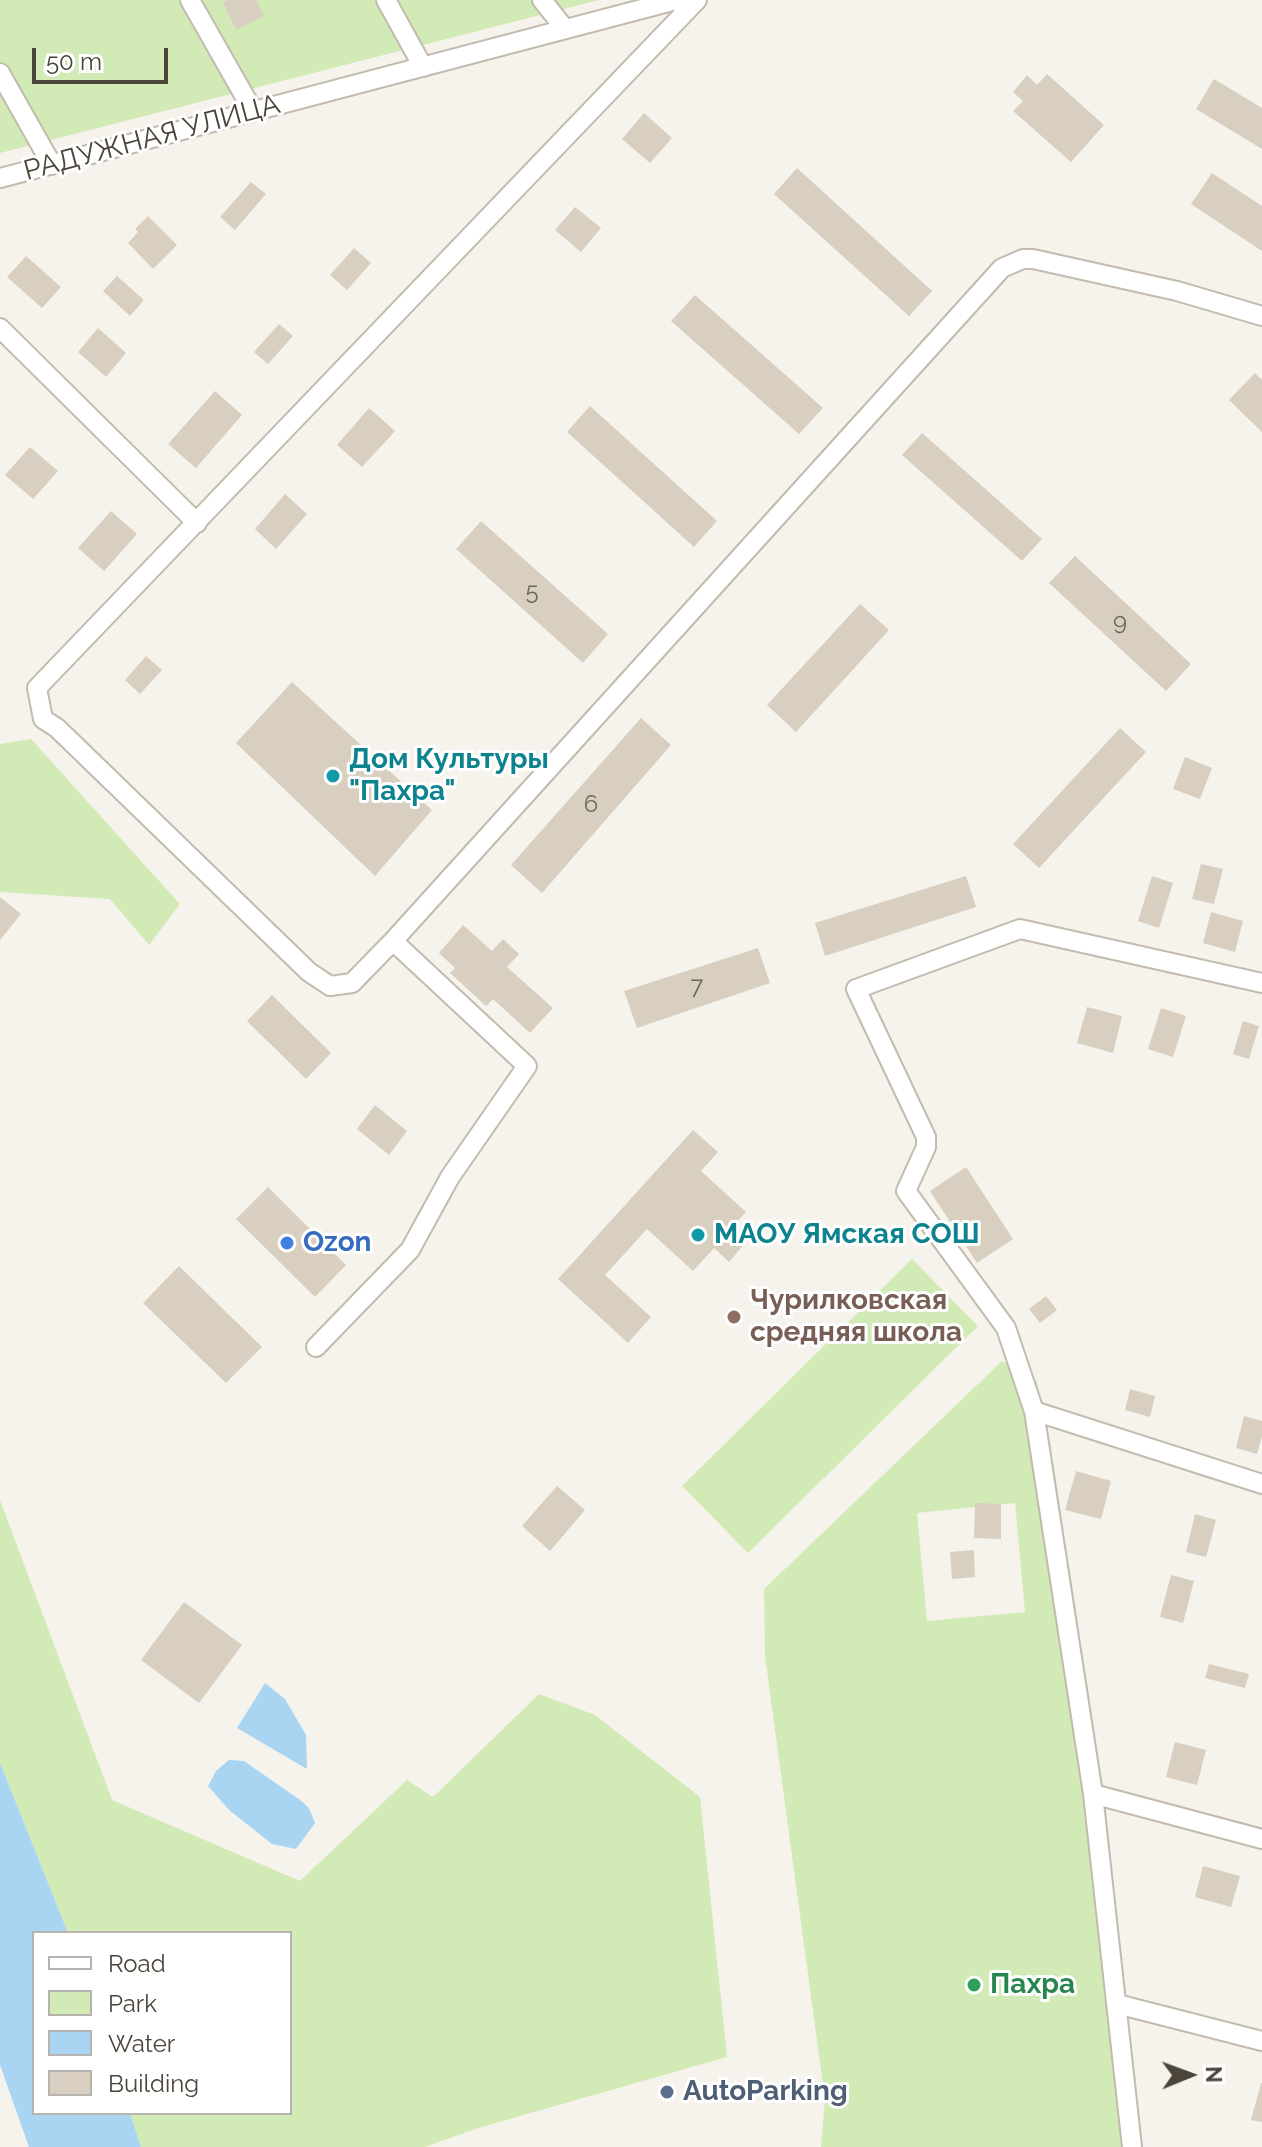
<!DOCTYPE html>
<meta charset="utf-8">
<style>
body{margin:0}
#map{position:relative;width:1262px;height:2147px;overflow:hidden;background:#f6f3ec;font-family:Raleway,sans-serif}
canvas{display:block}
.legend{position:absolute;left:32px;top:1931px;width:260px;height:184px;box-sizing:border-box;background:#fff;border:2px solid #b7b4b0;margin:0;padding:10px 14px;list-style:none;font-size:24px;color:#4b4439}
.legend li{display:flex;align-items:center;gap:16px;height:40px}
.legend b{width:40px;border:2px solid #b7b4b0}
.north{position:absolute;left:1150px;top:2035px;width:80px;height:80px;-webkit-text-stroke:6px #fff;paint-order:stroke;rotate:89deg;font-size:22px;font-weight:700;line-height:32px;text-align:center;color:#4b4439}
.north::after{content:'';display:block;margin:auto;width:28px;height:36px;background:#4b4439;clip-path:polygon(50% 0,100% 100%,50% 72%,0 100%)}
.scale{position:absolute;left:32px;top:48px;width:136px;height:36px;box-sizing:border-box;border:4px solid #4b4439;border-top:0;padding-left:10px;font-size:24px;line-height:28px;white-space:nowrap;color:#4b4439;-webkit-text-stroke:6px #fff;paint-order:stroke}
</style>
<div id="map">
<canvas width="1262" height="2147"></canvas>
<ul class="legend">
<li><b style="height:10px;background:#fff"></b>Road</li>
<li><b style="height:22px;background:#d2eab5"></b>Park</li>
<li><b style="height:22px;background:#a9d4f2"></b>Water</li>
<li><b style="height:22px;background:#d8cfc1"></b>Building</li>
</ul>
<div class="north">N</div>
<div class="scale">50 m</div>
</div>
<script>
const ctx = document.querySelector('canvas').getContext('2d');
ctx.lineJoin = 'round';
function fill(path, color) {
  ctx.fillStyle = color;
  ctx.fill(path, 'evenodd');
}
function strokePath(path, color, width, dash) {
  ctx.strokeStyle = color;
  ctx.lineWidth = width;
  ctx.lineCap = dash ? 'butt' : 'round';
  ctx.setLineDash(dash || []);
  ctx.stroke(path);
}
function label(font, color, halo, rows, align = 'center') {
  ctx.font = font + ' Raleway,sans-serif';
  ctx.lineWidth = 6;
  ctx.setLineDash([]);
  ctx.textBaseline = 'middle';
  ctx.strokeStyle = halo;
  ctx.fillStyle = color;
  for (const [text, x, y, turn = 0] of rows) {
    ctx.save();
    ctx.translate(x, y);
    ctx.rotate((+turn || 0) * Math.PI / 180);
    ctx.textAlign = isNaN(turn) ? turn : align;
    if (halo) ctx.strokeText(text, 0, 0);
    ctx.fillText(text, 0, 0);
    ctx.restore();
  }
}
fill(new Path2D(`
 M0 0H599L0 153Z
 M31 739 180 904 149 945 110 899 0 892V744Z
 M912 1259 978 1326 748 1553 682 1486Z
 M1002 1361 1037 1381 1140 2147H821L825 2100 765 1656 764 1589ZM1015 1503 1025 1612 927 1621 917 1513Z
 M0 1500 112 1800 300 1881 407 1780 433 1797 539 1694 595 1715 700 1797 727 2057 478 2128 425 2147H141L130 2113H290V1933H68L0 1763Z`), '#d2eab5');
fill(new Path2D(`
 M265 1683 285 1699 306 1735 307 1769 237 1728Z
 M229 1760 244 1761 300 1800 309 1808 315 1823 296 1849 272 1844 229 1810 208 1786 216 1771Z
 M0 1763 68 1933H34V2113H130L141 2147H29L0 2065Z`), '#a9d4f2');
fill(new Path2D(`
 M228 0H256L264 16 236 30 223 3Z
 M1047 74 1104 125 1071 162 1013 111 1023 101 1013 92 1027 75 1037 85Z
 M1214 79 1262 108V149L1196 109Z
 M644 113 672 138 650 163 622 139Z
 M797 168 932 291 909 316 774 194Z
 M1212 173 1262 206V251L1191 204Z
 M251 182 266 194 235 230 220 217Z
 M575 207 601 228 581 252 555 230Z
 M148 216 177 245 153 269 128 243 138 232 135 229Z
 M354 248 371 263 347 290 330 275Z
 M26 256 61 287 42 308 7 277Z
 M117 276 144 300 130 316 103 291Z
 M695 295 823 408 799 434 671 321Z
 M279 324 293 336 268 364 254 352Z
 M98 328 126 353 106 377 78 352Z
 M1255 373 1262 380V432L1229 400Z
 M215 391 242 415 196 468 168 444Z
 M590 406 717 521 694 547 567 432Z
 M369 408 395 431 362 467 337 445Z
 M922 433 1042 539 1022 561 902 455Z
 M30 447 58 471 33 499 5 475Z
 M285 494 307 514 276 549 255 529Z
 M111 511 137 534 104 571 78 548Z
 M481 521 608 634 583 663 456 549Z
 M1075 556 1191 664 1166 691 1049 583Z
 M860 604 889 630 796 732 767 705Z
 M146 656 162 670 140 694 125 680Z
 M292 682 432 810 375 876 236 743Z
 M641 718 671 745 542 893 511 865Z
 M1120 728 1146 752 1039 868 1013 844Z
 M1185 757 1212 768 1200 799 1173 789Z
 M1201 864 1223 869 1214 904 1192 899Z
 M966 876 976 907 825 956 815 923Z
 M1152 876 1173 883 1159 928 1138 921Z
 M0 897 21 914 0 940Z
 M1211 912 1243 921 1235 952 1203 943Z
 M463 925 492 951 503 939 519 954 507 967 553 1008 530 1033 493 999 486 1006 450 973 455 968 439 953Z
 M758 948 770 983 637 1028 624 991Z
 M272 995 331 1053 306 1079 247 1021Z
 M1087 1007 1122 1016 1113 1053 1077 1043Z
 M1161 1008 1186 1016 1173 1057 1148 1049Z
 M1243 1021 1259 1026 1249 1059 1233 1054Z
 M375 1105 407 1131 389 1155 357 1129Z
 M693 1130 718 1152 701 1171 746 1212 733 1226 748 1240 729 1262 714 1248 693 1271 647 1229 605 1275 651 1317 628 1343 558 1279Z
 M966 1167 1013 1239 977 1263 930 1191Z
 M268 1187 346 1265 315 1297 236 1219Z
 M179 1266 262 1347 226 1383 143 1303Z
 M1046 1296 1057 1310 1040 1323 1029 1309Z
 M1130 1389 1155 1396 1150 1417 1125 1410Z
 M1244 1416 1262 1421V1436L1257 1454 1236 1448Z
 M1076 1471 1111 1481 1101 1519 1065 1510Z
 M557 1486 585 1510 550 1551 522 1526Z
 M975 1503 1001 1504V1539L974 1538Z
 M1195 1514 1216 1520 1206 1557 1186 1552Z
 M974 1550 975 1577 952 1579 950 1552Z
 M1171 1575 1194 1581 1183 1623 1160 1617Z
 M184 1602 242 1645 199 1703 141 1660Z
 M1209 1664 1249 1674 1245 1688 1205 1678Z
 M1175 1742 1206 1750 1197 1785 1166 1777Z
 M1203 1866 1240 1876 1231 1907 1195 1897Z
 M1261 2083H1262V2122L1251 2120Z`), '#d8cfc1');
const street = new Path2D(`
 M190 0 253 111
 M386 0 423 67
 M542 0 565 29
 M697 0 37 688 43 719 57 728 309 972 330 986 352 983 393 941 1002 268 1023 259H1033L1177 291 1262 316
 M0 73 52 165
 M0 178 676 0
 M0 328 197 523
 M316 1347 410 1250 450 1177 527 1066 393 941
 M1034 1411 1262 1484
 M1093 1794 1262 1839
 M1117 2004 1262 2041
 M1132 2147 1093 1794 1034 1411 1006 1328 906 1191 926 1147V1137L856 989 1020 929 1262 983`);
strokePath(street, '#c2bbae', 22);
strokePath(street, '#fff', 18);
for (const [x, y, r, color] of [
 [333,776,8,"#0f9aa8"],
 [698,1235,8,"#0f9aa8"],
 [287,1243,8,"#3f7fe0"],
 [734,1317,8,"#8d6e63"],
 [974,1985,8,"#2e9e5b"],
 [667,2092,8,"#5c6f8a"]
]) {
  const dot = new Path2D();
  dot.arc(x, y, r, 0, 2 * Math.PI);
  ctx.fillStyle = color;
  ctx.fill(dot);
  strokePath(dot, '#fff', 3);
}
label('24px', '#6e675b', null, [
 ["5",532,592],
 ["9",1120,623],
 ["6",591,805],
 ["7",697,987]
]);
label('28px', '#4b4439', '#fff', [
 ["РАДУЖНАЯ УЛИЦА",152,138,-15]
]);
label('bold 28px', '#0d838f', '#fff', [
 ["Дом Культуры",349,760],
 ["\"Пахра\"",349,792],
 ["МАОУ Ямская СОШ",714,1235]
], 'left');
label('bold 28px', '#366cbe', '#fff', [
 ["Ozon",303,1243]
], 'left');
label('bold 28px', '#785e54', '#fff', [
 ["Чурилковская",750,1301],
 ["средняя школа",750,1333]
], 'left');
label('bold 28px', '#27864d', '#fff', [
 ["Пахра",990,1985]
], 'left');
label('bold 28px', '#4e5e75', '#fff', [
 ["AutoParking",683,2092]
], 'left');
</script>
